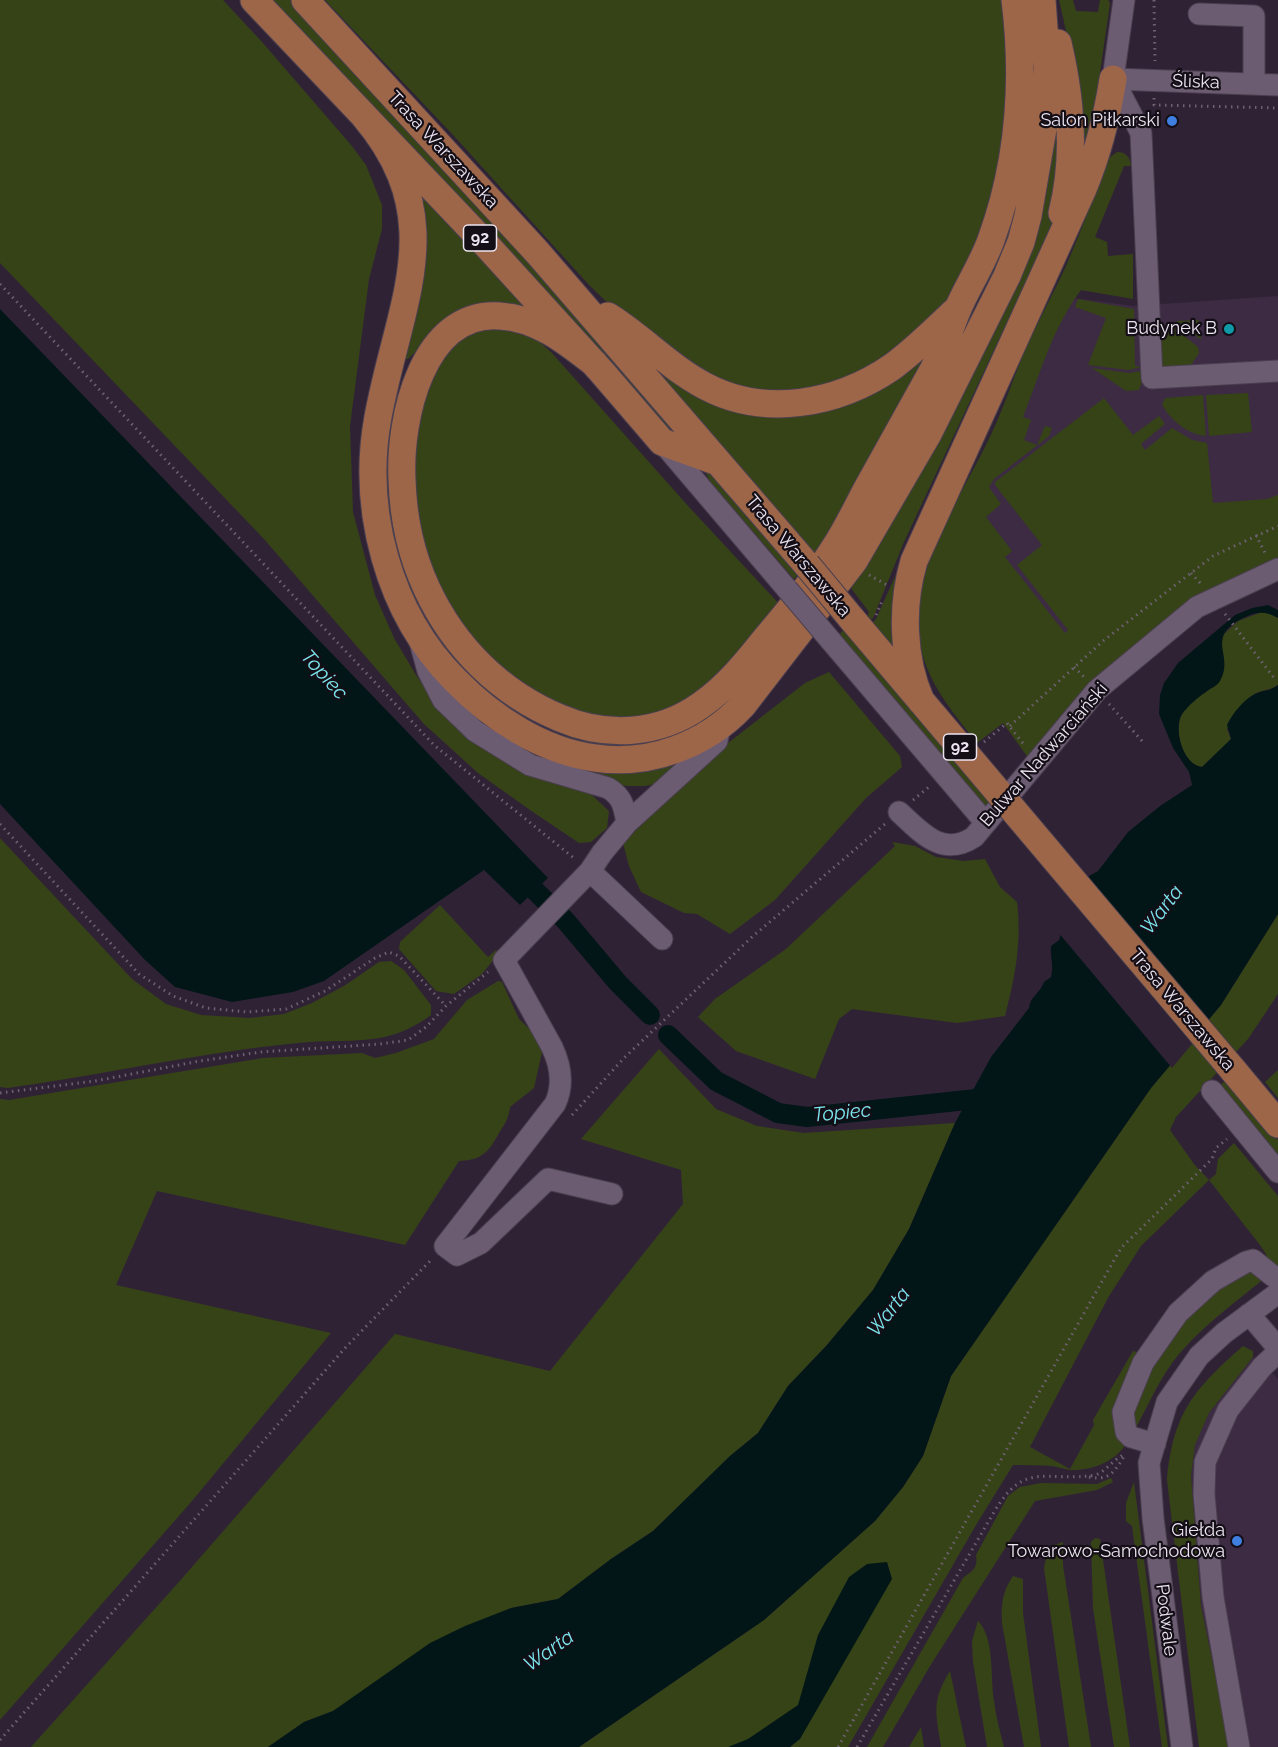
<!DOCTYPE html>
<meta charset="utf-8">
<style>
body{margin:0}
canvas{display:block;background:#302235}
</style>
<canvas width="1278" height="1747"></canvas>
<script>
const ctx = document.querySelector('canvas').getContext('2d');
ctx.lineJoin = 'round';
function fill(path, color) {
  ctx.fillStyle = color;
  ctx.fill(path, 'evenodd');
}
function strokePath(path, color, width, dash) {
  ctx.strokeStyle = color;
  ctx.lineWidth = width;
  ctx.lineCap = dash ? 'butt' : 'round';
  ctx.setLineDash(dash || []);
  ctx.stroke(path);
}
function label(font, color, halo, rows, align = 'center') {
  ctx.font = font + ' Raleway,sans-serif';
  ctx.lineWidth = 4.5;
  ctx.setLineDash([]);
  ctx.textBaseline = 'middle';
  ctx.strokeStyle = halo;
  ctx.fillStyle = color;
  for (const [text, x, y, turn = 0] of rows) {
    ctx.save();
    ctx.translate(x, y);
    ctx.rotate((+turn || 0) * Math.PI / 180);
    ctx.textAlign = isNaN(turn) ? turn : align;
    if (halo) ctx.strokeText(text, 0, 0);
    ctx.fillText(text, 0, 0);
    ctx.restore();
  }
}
fill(new Path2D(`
 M1278 296V503L1056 650 975 521 1066 297 1133 306Z
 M1253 1357 1268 1374H1274L1278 1379V1747H1230L1201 1606 1191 1476 1195 1445 1209 1413Z`), '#3c2b43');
fill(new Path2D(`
 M0 0H223L262 42 351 145 366 165 382 205V229L369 279 350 426 353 512 375 595 394 638 416 675 446 717 494 755 579 783 609 811 607 828 591 842 579 843 530 810 478 773 424 724 264 539 0 263Z
 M267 0H292L499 227 675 431 672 434Z
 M325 0H1004L1009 93 995 198 965 276 946 302 876 366 824 389 748 392 708 376 613 308 589 285 454 136Z
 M1059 0H1073L1076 11 1098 12 1100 0H1108L1110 3 1093 121 1083 152 1067 35Z
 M1053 111 1062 140 1052 226 904 542 873 618 870 619 868 615 869 612 851 588 863 570 978 353Z
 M1117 152C1126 152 1130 157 1131 166H1124L1095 237 1107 242 1108 256 1133 254V299L1081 290C1053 327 1040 374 1023 417L1031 420 1024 440 1037 445 1045 426 1052 428 1049 436 994 479 989 487 1001 504 986 517 1012 551 1005 557 1065 633 1068 630 1017 565 1042 545 995 485V482L1104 398 1133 435 1159 416 1165 424 1141 444 1145 450 1172 428 1192 440 1207 443 1213 503 1267 499 1278 495V576L1196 615 1098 699 1037 770 1003 723 977 743C945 702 916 670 918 614 919 560 961 495 985 447 1001 416 1012 382 1025 350 1038 321 1054 293 1067 264 1082 229 1095 193 1109 158Z
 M421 197H426L531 310 435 333 408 359 403 360Z
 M1078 299 1134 309 1135 366 1142 367 1128 370 1088 365 1106 318 1075 307Z
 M1199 320 1201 340 1176 321Z
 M1172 326 1198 347 1199 353 1191 365 1162 367 1159 365 1152 328Z
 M512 328 537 340 551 352 689 507 782 607C750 643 720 682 677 706 671 709 662 710 655 712 647 715 638 719 629 720 623 720 617 719 611 718 542 711 470 649 441 588 430 565 422 539 417 514 410 469 417 383 449 348 454 342 464 337 471 333 482 327 500 329 512 328Z
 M936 338 820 560 642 355 787 413Z
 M1092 368 1129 373 1146 370 1139 390 1126 391Z
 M1248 393 1252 432 1209 436 1206 395Z
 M1203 395 1206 436C1187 434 1172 421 1162 405L1165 398Z
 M709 471 799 574 794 579 709 480 706 473Z
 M905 554 893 643 890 646 872 623 876 619Z
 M1262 612 1269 613 1278 618V685C1271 690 1267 689 1259 692 1244 697 1235 716 1227 729L1231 739 1202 767C1183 765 1174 731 1181 716 1188 703 1204 692 1217 685L1224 660 1221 644 1223 635 1238 621Z
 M844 629 994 800 985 808 839 635Z
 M434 666 533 745 686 757 660 783 645 786H628L605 783 563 772 487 734Z
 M829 672 900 756 902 767 866 798 775 900 730 934 697 914 684 913 641 892 629 866 623 843 723 747 805 683Z
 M0 838 132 979 166 1004 201 1015 250 1018 284 1014 312 1003 344 986 379 962 391 961 404 970 431 1005V1015C389 1046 357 1039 309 1042 288 1044 267 1046 246 1049 166 1060 87 1077 8 1088L0 1087Z
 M892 842 915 846 936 857 964 861 985 859 1000 887 1017 902C1022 941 1015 978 1005 1016L957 1023 852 1009 839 1019 815 1079 736 1051 698 1017 715 999 786 949 895 846Z
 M440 905 488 957 496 950 498 954 482 974 454 994 436 991 399 949 400 942Z
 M1278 914V994L1248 1039 1176 1117 1170 1130 1194 1164 1209 1180 1216 1174 1218 1159 1234 1143 1278 1196V1269L1269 1266 1266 1254 1260 1245 1209 1180 1141 1246 1109 1296 1030 1447 1070 1469 1094 1425 1093 1420 1133 1351 1137 1352 1139 1363 1127 1442C1117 1461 1092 1471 1070 1470 1064 1469 1058 1467 1052 1466 1039 1465 1026 1465 1013 1465L976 1525 848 1747H579L764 1620 875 1521 903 1487 923 1456 951 1376 1151 1088 1221 1005Z
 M498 981 502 982 519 1019 544 1043 534 1088 510 1107C509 1117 505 1124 499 1133 489 1152 482 1160 459 1161L405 1245 157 1191 116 1285 331 1333 192 1501 0 1720V1099L9 1100 263 1058 362 1053 375 1058 396 1053 434 1039 467 1000Z
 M659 1049 716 1109 757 1126 804 1133 955 1123 909 1229 873 1290 827 1345 788 1386 758 1433 730 1456 653 1531 611 1559 558 1599 511 1608 333 1711 304 1722 268 1747H31L178 1583 395 1334 550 1371 683 1204 681 1170 581 1139Z
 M1278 1070V1098L1265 1082Z
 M1226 1079 1278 1140V1156L1220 1086Z
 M1246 1266 1265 1278C1232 1305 1195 1331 1170 1366 1156 1386 1146 1410 1134 1431L1131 1423 1137 1388 1198 1302Z
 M1243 1346 1253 1351V1357L1209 1413 1195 1445 1191 1476 1201 1606 1230 1747H1199L1167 1480C1173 1413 1194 1389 1243 1346Z
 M1111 1478 1113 1482 1097 1490 1035 1501 930 1666 883 1747H867L963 1578C973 1570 978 1569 976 1555L1008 1496 1020 1487 1041 1483 1097 1484Z
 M1134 1482 1168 1747H1162L1132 1526 1126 1521V1503Z
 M1095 1538 1100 1539 1130 1747H1114L1093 1608 1091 1542Z
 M1063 1542V1565L1091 1747H1069L1044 1568 1048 1547Z
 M1013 1576 1023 1579V1613L1041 1747H1024L1002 1623C1001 1605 1002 1592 1013 1576Z
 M978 1621C995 1638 990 1677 994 1701 996 1717 1000 1732 1004 1747H987L973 1662 972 1641Z
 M950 1671 966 1747H941C936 1712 931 1702 950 1671Z
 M921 1727 924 1747H909Z`), '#364317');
fill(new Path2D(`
 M0 309 548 878 520 905 484 870 324 981 293 992 232 1002 175 987 145 960 0 804Z
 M1268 605 1278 610V618C1267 612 1259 611 1248 616 1201 636 1236 655 1220 681 1217 686 1211 688 1206 692 1198 697 1188 706 1182 714 1173 729 1183 765 1202 767L1231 739 1227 725C1233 713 1246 696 1260 692 1267 690 1271 690 1278 685V914L1221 1005 1151 1088 951 1376 923 1456 903 1487 875 1521 764 1620 579 1747H268L304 1722 333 1711 430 1643 465 1626 511 1608 558 1599 611 1559 653 1531 730 1456 758 1433 788 1386 827 1345 873 1290 909 1229 955 1123 991 1057 1029 1008C1030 997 1040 993 1044 982L1051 977C1054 966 1050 957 1051 946L1059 940 1067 912 1089 876 1098 871 1128 832 1160 806 1192 785 1189 772 1173 748 1159 714 1160 695 1164 683 1178 663 1235 615 1252 608Z
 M887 1562 892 1579 800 1739 790 1747H728L748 1739 798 1705 818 1635 849 1577 867 1564Z`), '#021617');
fill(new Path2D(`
 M1071 900 1192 1044 1172 1068 1058 932 1064 911Z`), '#302235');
strokePath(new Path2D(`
 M516 872 565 920 618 983 650 1015
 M668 1035 716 1081 778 1113 807 1117 995 1097`), '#021617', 20);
const minor = new Path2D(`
 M1199 14 1254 16V84
 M1113 79 1141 133 1152 378 1278 371
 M1113 79 1278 85
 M1113 79 1124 0
 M662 442 787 589
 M831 641 979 815
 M420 642 428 671 443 700 475 731 530 765 608 788C623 797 624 807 627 823
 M899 812C921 832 942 858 974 837L1097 690 1197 607 1278 569
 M590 871 662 939
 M1212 1091 1278 1172
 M612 1194 548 1179 481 1243 457 1255 445 1246 555 1104C564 1085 561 1066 552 1047L504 960 590 871 602 853 627 823 717 741 720 726
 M1249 1314 1278 1348
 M1155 1444 1131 1437 1126 1432 1123 1412 1143 1363 1178 1313 1213 1281 1246 1262 1253 1260 1273 1276
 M1182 1747 1153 1518 1149 1463 1167 1402 1199 1356 1224 1333 1278 1293
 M1239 1747 1213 1597 1204 1494 1205 1462 1228 1410 1262 1367 1278 1352`);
const major = new Path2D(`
 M254 0 480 238 601 371 662 442 718 462
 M305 0 537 252 807 565
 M1058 43C1071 98 1076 158 1062 213
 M364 116C452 220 399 302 378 417 361 509 388 613 455 680 492 718 542 751 595 758 650 766 706 745 743 705L854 561 928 434 1007 276 1021 242 1028 216 1043 129 1047 69 1042 0
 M608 316C642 337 669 367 705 386 765 418 838 404 892 367 914 351 934 331 954 312
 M594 363C566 341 537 318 500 316 422 310 399 420 402 479 403 516 411 555 427 589 454 647 500 693 560 718 607 738 659 735 701 705 727 687 747 662 767 637 791 609 815 579 835 547 848 527 858 505 869 485 891 446 912 408 933 370 943 351 949 331 957 311 967 287 982 265 991 240 1019 163 1025 81 1015 0
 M851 618 999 793
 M921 701C902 658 901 605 914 561L1083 189C1098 153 1107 117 1113 79
 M1233 1070 1278 1124`);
strokePath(minor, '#4a3f4f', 23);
strokePath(major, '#4a3f4f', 29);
strokePath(new Path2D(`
 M1154 0 1155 61
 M1154 98V105L1278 108
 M0 284 434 745 575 859
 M1256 535 1266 555
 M1191 573 1202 585
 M869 575 887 585
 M1225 614 1275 679
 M876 615 883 599
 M1074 667 1084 677
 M1109 704 1143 742
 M1010 726 1103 641 1213 556 1278 526
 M984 742 1007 723 1025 746
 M913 800 929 787
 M0 824 139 974 173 996 206 1008 247 1012 286 1009 325 991 375 958 389 952 399 956 446 1006
 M0 1093 95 1081 200 1061 261 1052 380 1044 408 1040 426 1027 446 1006 488 972
 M572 1115 624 1058 752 937 885 824
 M1089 1477C1110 1481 1114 1472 1125 1455
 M0 1740 346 1347 432 1259
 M838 1747 1121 1248 1212 1159 1216 1148 1227 1139
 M857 1747 994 1512C1026 1459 1045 1483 1096 1475 1107 1470 1113 1460 1123 1455`), '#6d6172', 3, [1.5, 4.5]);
strokePath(minor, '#6c5c72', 21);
strokePath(major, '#9d6649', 27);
const minorBridge = new Path2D(`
 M787 589 831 641`);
const majorBridge = new Path2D(`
 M807 565 851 618
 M999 793 1233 1070`);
strokePath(minorBridge, '#4a3f4f', 23, []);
strokePath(majorBridge, '#4a3f4f', 29, []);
strokePath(minorBridge, '#6c5c72', 21);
strokePath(majorBridge, '#9d6649', 27);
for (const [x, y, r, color] of [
 [1172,121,6,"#3f7fe0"],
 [1229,329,6,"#0f9aa8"],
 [1237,1541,6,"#3f7fe0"]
]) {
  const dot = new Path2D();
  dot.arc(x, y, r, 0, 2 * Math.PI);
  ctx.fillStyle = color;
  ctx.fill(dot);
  strokePath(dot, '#140e17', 2);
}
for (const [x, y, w] of [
 [480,238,33],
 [960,747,33]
]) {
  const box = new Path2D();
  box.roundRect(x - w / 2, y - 13, w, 26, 4.5);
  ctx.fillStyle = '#140e17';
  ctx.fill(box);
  strokePath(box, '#ece4f0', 1.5);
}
label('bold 16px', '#ece4f0', null, [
 ["92",480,238],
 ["92",960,747]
]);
label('18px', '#ece4f0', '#140e17', [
 ["Śliska",1196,82,2],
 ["Trasa Warszawska",443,150,47],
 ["Trasa Warszawska",798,556,50],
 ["Bulwar Nadwarciański",1044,755,-49],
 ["Trasa Warszawska",1182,1010,50],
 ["Podwale",1166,1620,83]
]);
label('18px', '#ece4f0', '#140e17', [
 ["Salon Piłkarski",1160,121],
 ["Budynek B",1217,329],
 ["Giełda",1225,1531],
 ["Towarowo-Samochodowa",1225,1552]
], 'right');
label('italic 20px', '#7be6ed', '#140e17', [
 ["Topiec",324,675,48],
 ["Warta",1162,910,-53],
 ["Topiec",842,1113,-5],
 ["Warta",889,1312,-52],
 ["Warta",549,1651,-35]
]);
</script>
